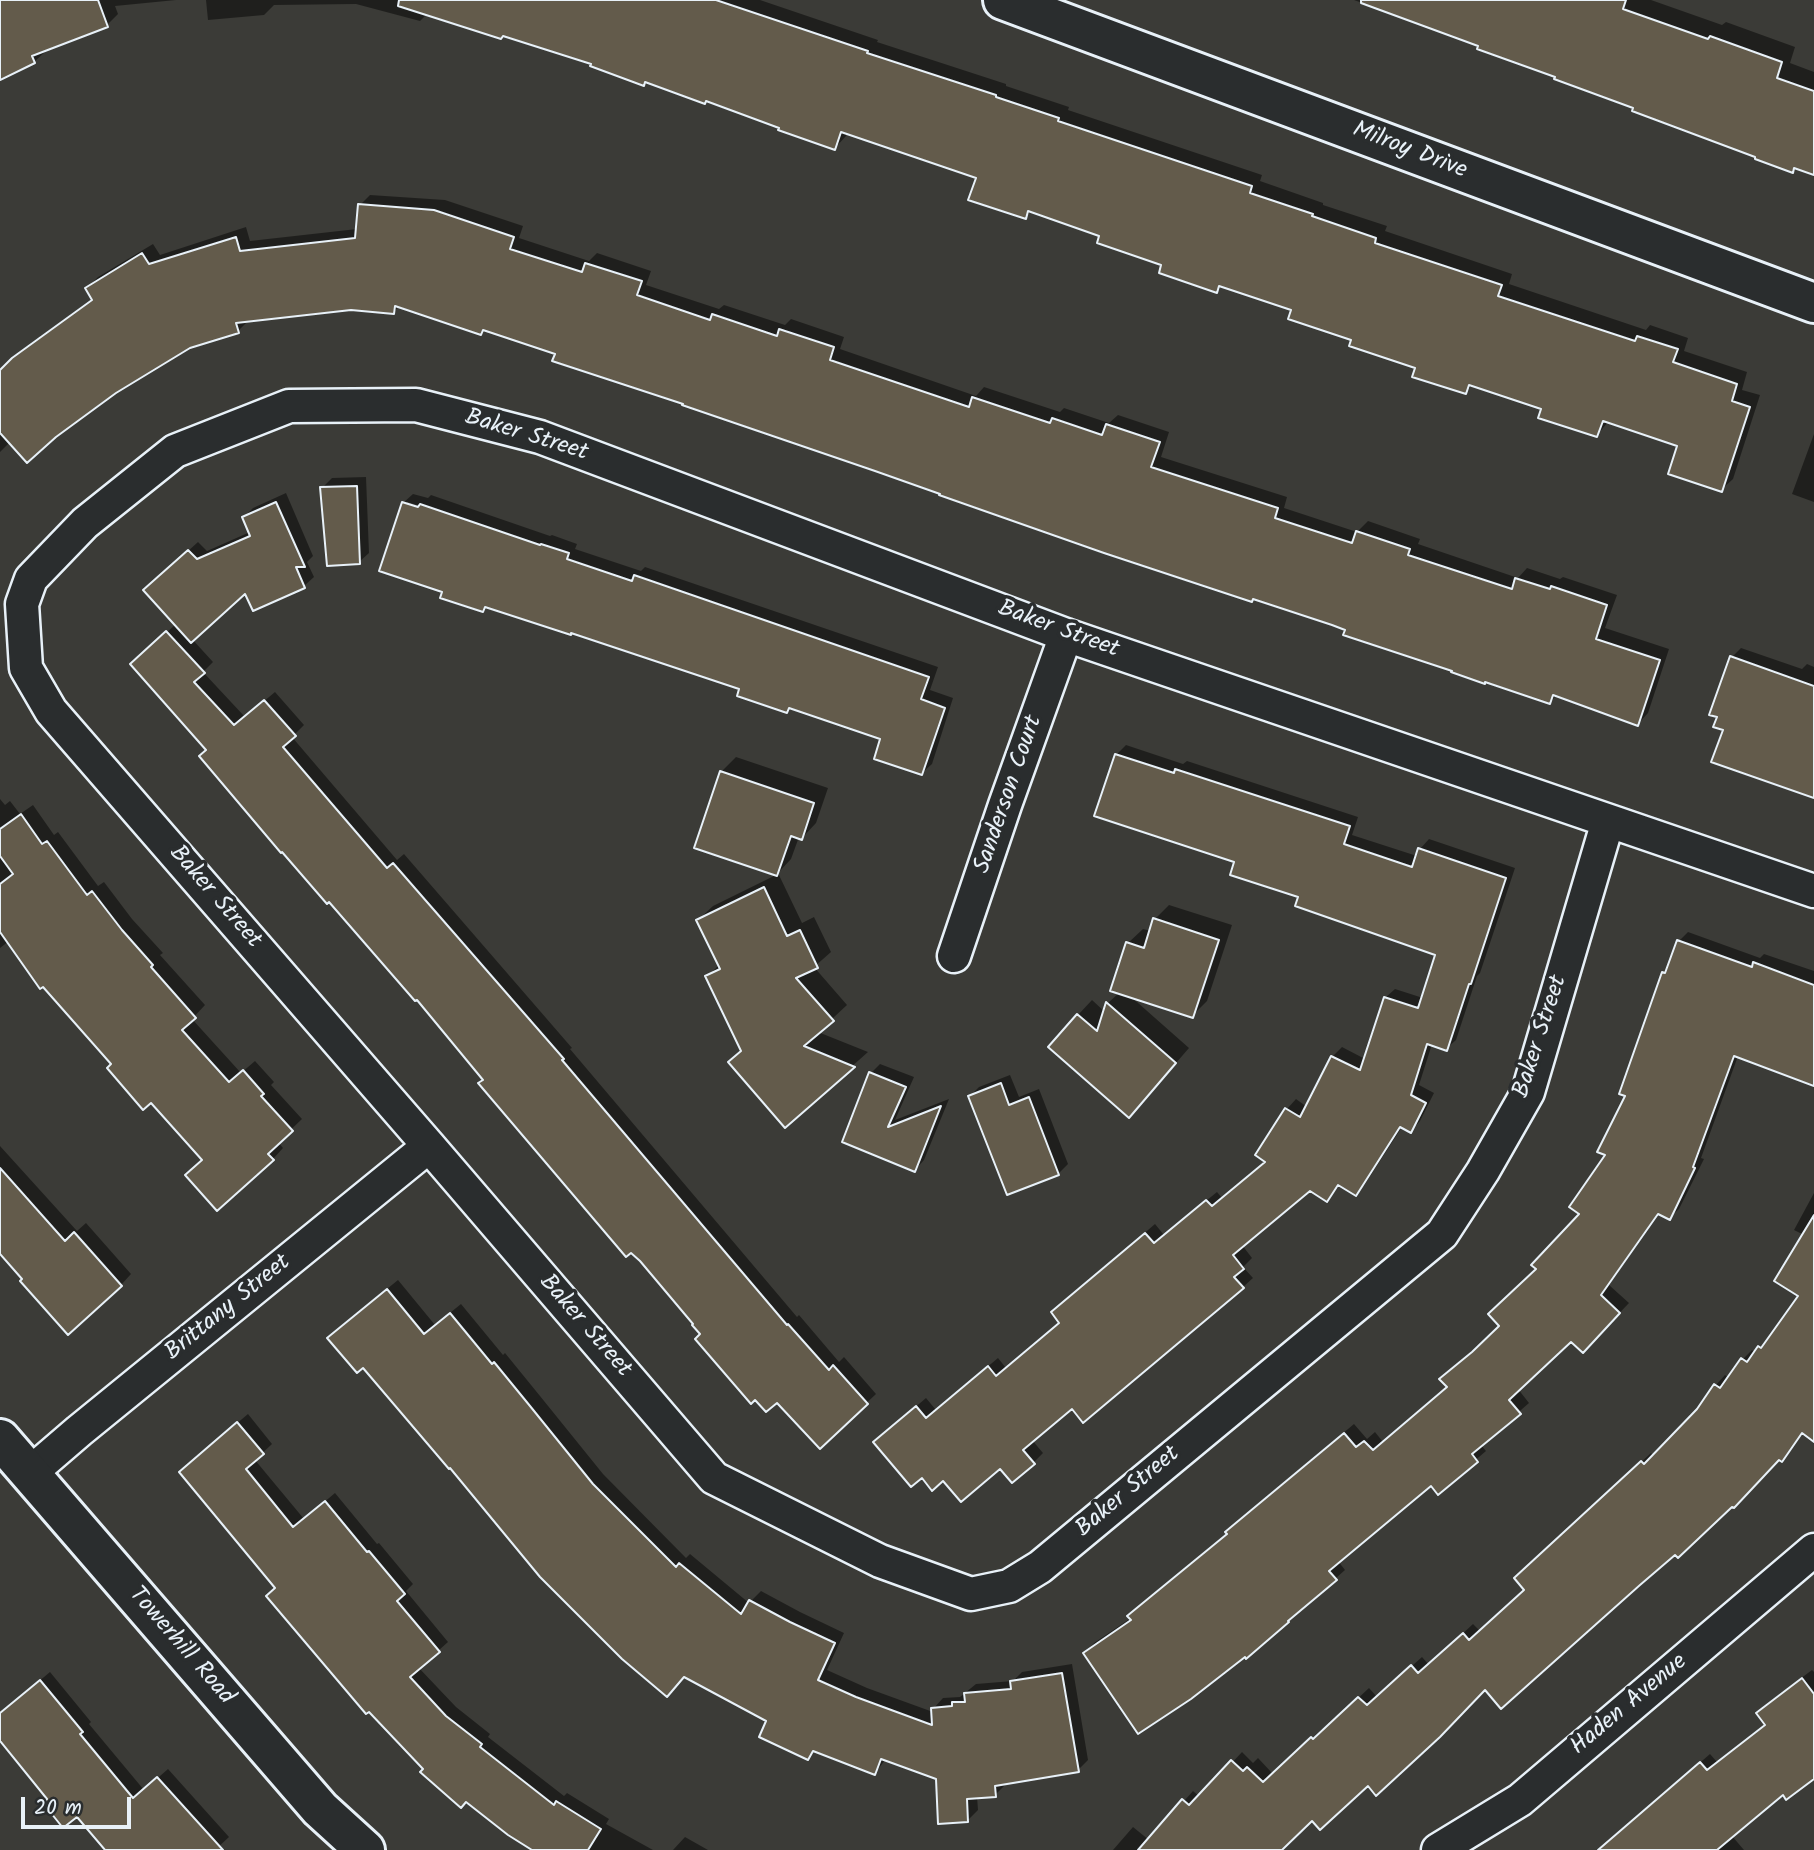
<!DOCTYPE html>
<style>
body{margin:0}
#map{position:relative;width:1814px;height:1850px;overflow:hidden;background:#3b3b37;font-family:Kalam,sans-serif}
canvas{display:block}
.scale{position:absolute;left:21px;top:1797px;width:110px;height:32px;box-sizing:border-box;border:4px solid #e8f1f8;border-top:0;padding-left:9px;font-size:21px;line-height:24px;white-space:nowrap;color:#e8f1f8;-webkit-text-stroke:5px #2a2d2e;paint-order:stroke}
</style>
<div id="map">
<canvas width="1814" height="1850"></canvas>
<div class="scale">20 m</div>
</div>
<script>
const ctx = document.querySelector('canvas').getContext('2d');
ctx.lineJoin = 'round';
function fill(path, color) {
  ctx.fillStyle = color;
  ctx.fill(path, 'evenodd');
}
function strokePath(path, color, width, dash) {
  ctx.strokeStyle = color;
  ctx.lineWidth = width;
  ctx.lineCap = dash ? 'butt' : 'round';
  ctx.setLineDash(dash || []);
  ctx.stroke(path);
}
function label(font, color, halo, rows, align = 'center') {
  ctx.font = font + ' Kalam,sans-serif';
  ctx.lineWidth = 7;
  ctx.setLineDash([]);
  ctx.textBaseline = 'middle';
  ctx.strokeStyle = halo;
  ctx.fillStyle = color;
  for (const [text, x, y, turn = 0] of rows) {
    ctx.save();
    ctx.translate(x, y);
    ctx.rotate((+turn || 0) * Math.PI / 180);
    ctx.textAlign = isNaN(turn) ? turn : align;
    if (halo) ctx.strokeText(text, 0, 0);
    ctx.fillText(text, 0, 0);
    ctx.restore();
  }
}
fill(new Path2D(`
 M0 0H176L115 6 118 14 107 25 46 51 34 62 0 78Z
 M206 0H760L878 40 877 42 1006 84V86L1069 107 1068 110 1262 175 1260 181 1323 203V205L1387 226 1385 231 1512 274 1509 284 1646 330 1650 325 1688 338 1684 351 1747 372 1742 390 1760 395 1733 479 1721 490 1679 445 1609 421 1597 435 1543 408 1473 384 1466 392 1417 367 1354 339 1293 309 1222 285 1217 291 1102 234 1031 211 1025 217 978 177 847 132 846 136 835 148 707 100 504 34 427 14 420 21 356 4 274 5 264 15 208 20Z
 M1354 0H1651L1722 25 1726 22 1795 47 1790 63 1814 72V173L1796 167 1792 171 1558 75Z
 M370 195 445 200 523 226 519 238 589 261 597 253 651 271 646 285 719 309 724 305 785 325 791 319 844 337 840 349 976 396 984 387 1060 412 1064 408 1109 423 1118 415 1169 432 1161 457 1287 497 1284 508 1357 532 1368 521 1420 539 1418 544 1518 578 1527 568 1560 579 1563 577 1617 595 1605 628 1669 649 1648 713 1638 724 1557 695 1550 702 557 353 484 329 481 333 400 306 393 312 351 308 249 320 238 331 189 346 10 442 0 452V371L25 348 93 298 87 288 98 277 153 244 160 255 246 227 250 241 357 229 360 205Z
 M1814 434V502L1792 494Z
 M366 477 369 553 359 562 322 488 332 478Z
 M286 493 313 556 307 562 314 577 304 586 246 591 192 639 213 662 203 672 245 717 275 692 304 725 292 737 397 860 404 854 572 1048 570 1049 797 1317 799 1315 839 1362 844 1357 876 1394 820 1447 777 1400 702 1334 485 1079 208 749 142 655 176 624 155 581 198 542 207 551 250 532 244 517 253 508Z
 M413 494 428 498 431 495 550 536 552 535 577 544 575 549 641 571 645 567 938 667 930 690 953 698 932 764 922 773 883 738 791 707 787 711 741 688 487 606 483 610 444 591 403 503ZM407 502 427 508 407 505Z
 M1741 648 1802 669 1807 664 1814 667V796L1725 729 1732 657Z
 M1126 745 1183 764 1187 761 1358 817 1352 835 1417 856 1420 849 1429 839 1515 868 1480 973 1477 976 1456 1040 1446 1049 1432 1044 1419 1085 1434 1093 1420 1121 1411 1131 1402 1127 1365 1184 1356 1194 1341 1184 1327 1200 1310 1189 1242 1245 1252 1258 1243 1267 1253 1278 1243 1287 1073 1407 1032 1440 1043 1453 1033 1463 1000 1467 943 1479 885 1433 926 1398 936 1410 998 1358 1006 1368 1061 1322 1063 1303 1155 1224 1164 1235 1217 1192 1222 1198 1267 1161 1257 1155 1287 1109 1296 1099 1307 1107 1332 1057 1342 1047 1365 1059 1385 998 1395 989 1423 998 1437 954 1300 896 1236 861 1116 755Z
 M736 757 828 788 816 823 802 838 799 837 791 859 778 873 802 923 814 917 831 952 814 967 847 1005 818 1032 868 1052 786 1125 743 1050 707 977 720 964 698 920 713 906 778 874 721 772Z
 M0 799 5 805 10 801 20 814 33 805 54 835 58 832 98 886 104 882 132 919 163 953 160 955 205 1005 192 1019 241 1073 255 1061 274 1082 271 1085 302 1119 278 1142 283 1148 273 1159 204 1160 9 941 0 948Z
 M1169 905 1232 925 1207 1001 1192 1016 1129 995 1189 1048 1143 1101 1078 1015 1092 1000 1105 1012 1108 1003 1120 992 1128 943 1143 929 1151 931 1155 919Z
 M1688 932 1760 958 1764 954 1814 971V1078L1738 1056 1701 1158 1704 1159 1679 1209 1669 1218 1660 1213 1609 1285 1629 1303 1583 1351 1571 1340 1518 1389 1529 1403 1481 1445 1486 1451 1438 1492 1431 1484 1338 1561 1345 1570 1288 1621 1085 1653 1094 1643 1131 1618 1229 1533 1227 1532 1237 1522 1354 1424 1367 1439 1375 1432 1383 1442 1448 1387 1484 1343 1501 1326 1538 1269 1581 1214 1607 1155 1664 973 1669 967 1679 941Z
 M880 1064 914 1077 895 1120 949 1099 924 1160 915 1170 844 1141 871 1073Z
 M1010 1075 1019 1097 1039 1089 1068 1164 1058 1174 970 1096 979 1087Z
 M0 1146 77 1231 86 1223 131 1274 121 1285 25 1279 0 1251Z
 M1814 1193V1420L1781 1460 1779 1458 1675 1553 1485 1688 1368 1784 1312 1818 1279 1850H1113L1133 1827 1149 1840 1193 1791 1200 1797 1242 1752 1253 1763 1258 1758 1273 1774 1322 1729 1323 1731 1369 1688 1377 1697 1422 1657 1429 1665 1473 1624 1480 1631 1526 1589V1569L1651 1453 1654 1456 1698 1410 1716 1385 1725 1375 1729 1378 1743 1359 1752 1350 1756 1353 1769 1338 1800 1295 1804 1235 1794 1230Z
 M398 1280 435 1325 461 1304 503 1355 505 1353 540 1396 603 1474 686 1558 690 1554 749 1603 761 1591 800 1612 844 1633 827 1670 867 1688 933 1712V1709L943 1698 960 1697 976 1684 1013 1681 1022 1672 1072 1664 1088 1760 1078 1770 1005 1783V1785L995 1795 977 1796 978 1810 968 1820 937 1777 886 1759 875 1773 816 1750 808 1758 769 1720 339 1328Z
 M248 1414 272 1444 255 1460 304 1519 335 1493 377 1544 379 1543 413 1584 406 1591 448 1642 419 1668 456 1707 490 1734 488 1737 564 1796 567 1793 609 1819 606 1824 653 1850H535L425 1769 277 1587 191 1462Z
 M1812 1670 1814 1672V1777L1783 1792 1732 1836 1744 1850H1599L1710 1754 1717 1762 1766 1724 1758 1713 1768 1703Z
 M50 1672 91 1722 89 1724 144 1790 168 1769 229 1837 215 1850H108L77 1815 49 1799 0 1739V1714Z
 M685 1837 708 1850H673Z`), '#0007');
const building = new Path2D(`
 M0 0H98L108 27 32 56 35 63 0 80Z
 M399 0H716L868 51 867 53 996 95V97L1059 118 1058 121 1252 186 1250 193 1313 214 1312 216 1376 238 1375 243 1502 285 1498 296 1635 341 1637 336 1678 349 1673 362 1737 384 1732 401 1750 407 1722 492 1668 474 1677 446 1603 421 1597 437 1538 418 1541 409 1469 385 1466 394 1412 377 1415 368 1349 346 1351 340 1288 319 1291 310 1219 286 1217 293 1159 273 1161 265 1097 243 1099 236 1028 211 1026 219 968 200 976 178 841 132 835 150 778 130 779 128 706 101 705 104 645 82 644 86 590 66 591 64 503 36 501 39 398 6Z
 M1361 0H1626L1623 9 1708 39 1710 36 1782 62 1777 78 1814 91V175L1794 168 1793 173 1755 159V157L1632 111 1633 108 1554 79 1555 77 1477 49 1478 46 1361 3Z
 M358 204 434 210 514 237 510 249 582 272 585 263 642 281 637 295 710 320 712 314 777 336 779 329 834 347 830 360 969 407 972 397 1050 423 1052 418 1102 435 1106 424 1160 442 1151 467 1278 508 1275 518 1352 543 1356 531 1410 549 1408 555 1512 589 1515 578 1550 589 1551 586 1607 605 1596 639 1660 660 1638 726 1553 695 1550 704 1485 682V684L1451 672 1452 671 1343 635 1345 630 1332 625 1253 599 1252 602 1104 553 939 495 940 494 875 471 682 405 683 404 552 361 555 354 483 330 481 335 395 306 394 314 351 310 236 323 239 333 190 348 116 393 56 437 27 463 0 433V370L12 358 92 300 85 288 142 253 149 264 236 237 240 251 355 238Z
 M357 486 360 564 327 566 320 487Z
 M276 502 305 567H296L305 588 253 611 245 594 191 643 143 590 188 550 197 559 250 536 242 517Z
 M402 502 418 507 420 504 540 545 541 544 569 553 567 559 632 581 634 575 929 677 921 699 945 708 922 775 874 759 880 739 789 708 787 713 737 696 739 689 571 633V635L485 607 483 612 440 598 442 592 379 571Z
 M166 631 205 673 194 682 234 725 264 700 296 736 283 747 387 868 393 863 564 1059 562 1060 787 1325 788 1324 829 1370 833 1365 868 1404 820 1449 777 1403 766 1412 755 1400 751 1404 695 1339 700 1334 692 1325 693 1324 640 1261 631 1253 626 1257 478 1083 483 1080 417 1000 415 1001 329 902 327 904 282 852 281 853 199 756 206 750 130 664Z
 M1730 656 1814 686V798L1711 762 1723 730 1713 727 1717 717 1709 715Z
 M1115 754 1174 773 1175 769 1350 826 1344 844 1412 867 1418 848 1506 878 1471 984H1469L1447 1051 1427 1044 1411 1095 1426 1103 1411 1133 1400 1127 1356 1196 1338 1185 1327 1202 1310 1191 1233 1255 1244 1269 1234 1277 1244 1288 1083 1423 1072 1409 1023 1450 1035 1464 1012 1483 1000 1469 961 1502 943 1481 932 1491 922 1478 911 1487 873 1442 916 1406 926 1418 988 1366 996 1376 1059 1323 1051 1312 1145 1233 1154 1243 1206 1200 1212 1206 1265 1162 1255 1155 1285 1108 1300 1117 1331 1056 1360 1070 1384 997 1418 1008 1435 955 1295 906 1298 897 1230 875 1234 862 1094 816Z
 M720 771 814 803 802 840 791 836 777 876 694 848Z
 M21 814 42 844 47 841 87 895 92 891 122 930 153 965 151 967 196 1018 182 1030 229 1082 243 1070 264 1094 261 1096 293 1131 268 1154 274 1160 217 1211 185 1175 202 1160 151 1103 143 1110 107 1068 111 1064 43 987 40 989 0 932V884L13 874 0 856V829Z
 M764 887 787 936 800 930 818 968 796 978 834 1021 804 1046 855 1067 785 1128 728 1062 741 1051 705 976 720 969 696 920Z
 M1153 918 1219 940 1193 1018 1110 991 1126 942 1144 948Z
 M1677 940 1752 967 1753 962 1814 985V1086L1734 1056 1693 1167 1695 1168 1670 1220 1658 1214 1601 1295 1620 1313 1583 1353 1571 1342 1509 1400 1521 1414 1472 1454 1478 1462 1438 1495 1431 1486 1329 1571 1337 1580 1288 1621 1289 1622 1246 1659 1245 1657 1191 1699 1138 1734 1083 1653 1131 1620 1127 1616 1227 1534 1225 1532 1344 1433 1356 1447 1364 1441 1373 1450 1447 1387 1439 1379 1472 1352 1499 1326 1488 1314 1536 1269 1531 1265 1579 1214 1569 1207 1605 1155 1597 1152 1625 1096 1619 1094 1662 972 1665 973Z
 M1106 1002 1176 1063 1129 1118 1048 1047 1077 1014 1097 1031Z
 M869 1072 906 1087 888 1127 941 1106 915 1172 842 1142Z
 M1001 1083 1009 1105 1029 1097 1059 1175 1007 1195 968 1096Z
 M0 1168 65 1241 74 1232 122 1286 68 1335 20 1281 22 1279 0 1254Z
 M1814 1215V1442L1802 1433 1782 1462 1779 1460 1734 1508 1732 1507 1678 1558 1675 1555 1640 1585 1501 1709 1485 1690 1440 1737 1376 1796 1368 1786 1320 1830 1312 1821 1282 1850H1138L1182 1799 1189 1805 1231 1760 1243 1771 1247 1767 1263 1782 1311 1737 1313 1739 1358 1697 1367 1705 1411 1665 1418 1673 1463 1633 1469 1640 1524 1590 1514 1578 1641 1461 1644 1464 1697 1409 1714 1384 1720 1388 1741 1358 1747 1362 1758 1346 1761 1348 1798 1296 1774 1281Z
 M387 1289 424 1334 450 1313 492 1364 494 1362 530 1406 593 1484 676 1567 679 1563 741 1614 749 1600 790 1622 835 1643 818 1680 856 1697 932 1725 931 1708 952 1706V1702H965L964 1693 1011 1689 1010 1681 1062 1673 1079 1772 995 1786 996 1797 967 1799 968 1822 938 1824 936 1779 881 1759 875 1775 813 1751 808 1760 759 1737 766 1721 684 1677 667 1697 622 1659 540 1577 450 1468 449 1469 363 1368 357 1373 327 1338Z
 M237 1422 264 1454 246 1469 293 1527 325 1501 367 1552 369 1551 405 1594 397 1601 440 1652 410 1677 446 1716 482 1744 480 1747 554 1805 556 1801 601 1829 588 1850H532L508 1835 466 1802 461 1808 420 1772 423 1769 369 1712 366 1714 266 1596 275 1588 179 1472Z
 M1802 1678 1814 1694V1779L1786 1800 1783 1795 1717 1850H1598L1700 1762 1707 1770 1765 1725 1756 1713Z
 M40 1680 83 1732 80 1734 133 1798 157 1777 223 1850H105L77 1817 63 1828 43 1803 47 1799 0 1741V1713Z`);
fill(building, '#635b4b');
strokePath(building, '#e8f1f8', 2);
const minor = new Path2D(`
 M1608 821 1528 1092 1483 1171 1442 1234 1040 1567 1009 1586 971 1594 880 1561 714 1478 429 1146 51 711 26 668 22 604 31 579 85 523 175 451 289 406 416 405 540 437 1066 635 1814 891
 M954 956 1005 805 1066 635
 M29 1474 79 1431 429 1146
 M1438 1850 1520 1800 1814 1550`);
const tertiary = new Path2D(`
 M1003 0 1814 303
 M0 1439 320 1809 365 1850`);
strokePath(minor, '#e8f1f8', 37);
strokePath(tertiary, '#e8f1f8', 44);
strokePath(minor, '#2a2d2e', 32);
strokePath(tertiary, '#2a2d2e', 38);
label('24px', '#e8f1f8', '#2a2d2e', [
 ["Milroy Drive",1409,152,21],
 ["Baker Street",526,437,17],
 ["Baker Street",1058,631,20],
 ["Sanderson Court",1010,795,-71],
 ["Baker Street",214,898,49],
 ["Baker Street",1542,1037,-72],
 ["Brittany Street",229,1309,-39],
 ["Baker Street",584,1327,49],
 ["Baker Street",1129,1493,-40],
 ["Towerhill Road",180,1647,49],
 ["Haden Avenue",1630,1706,-40]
]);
</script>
